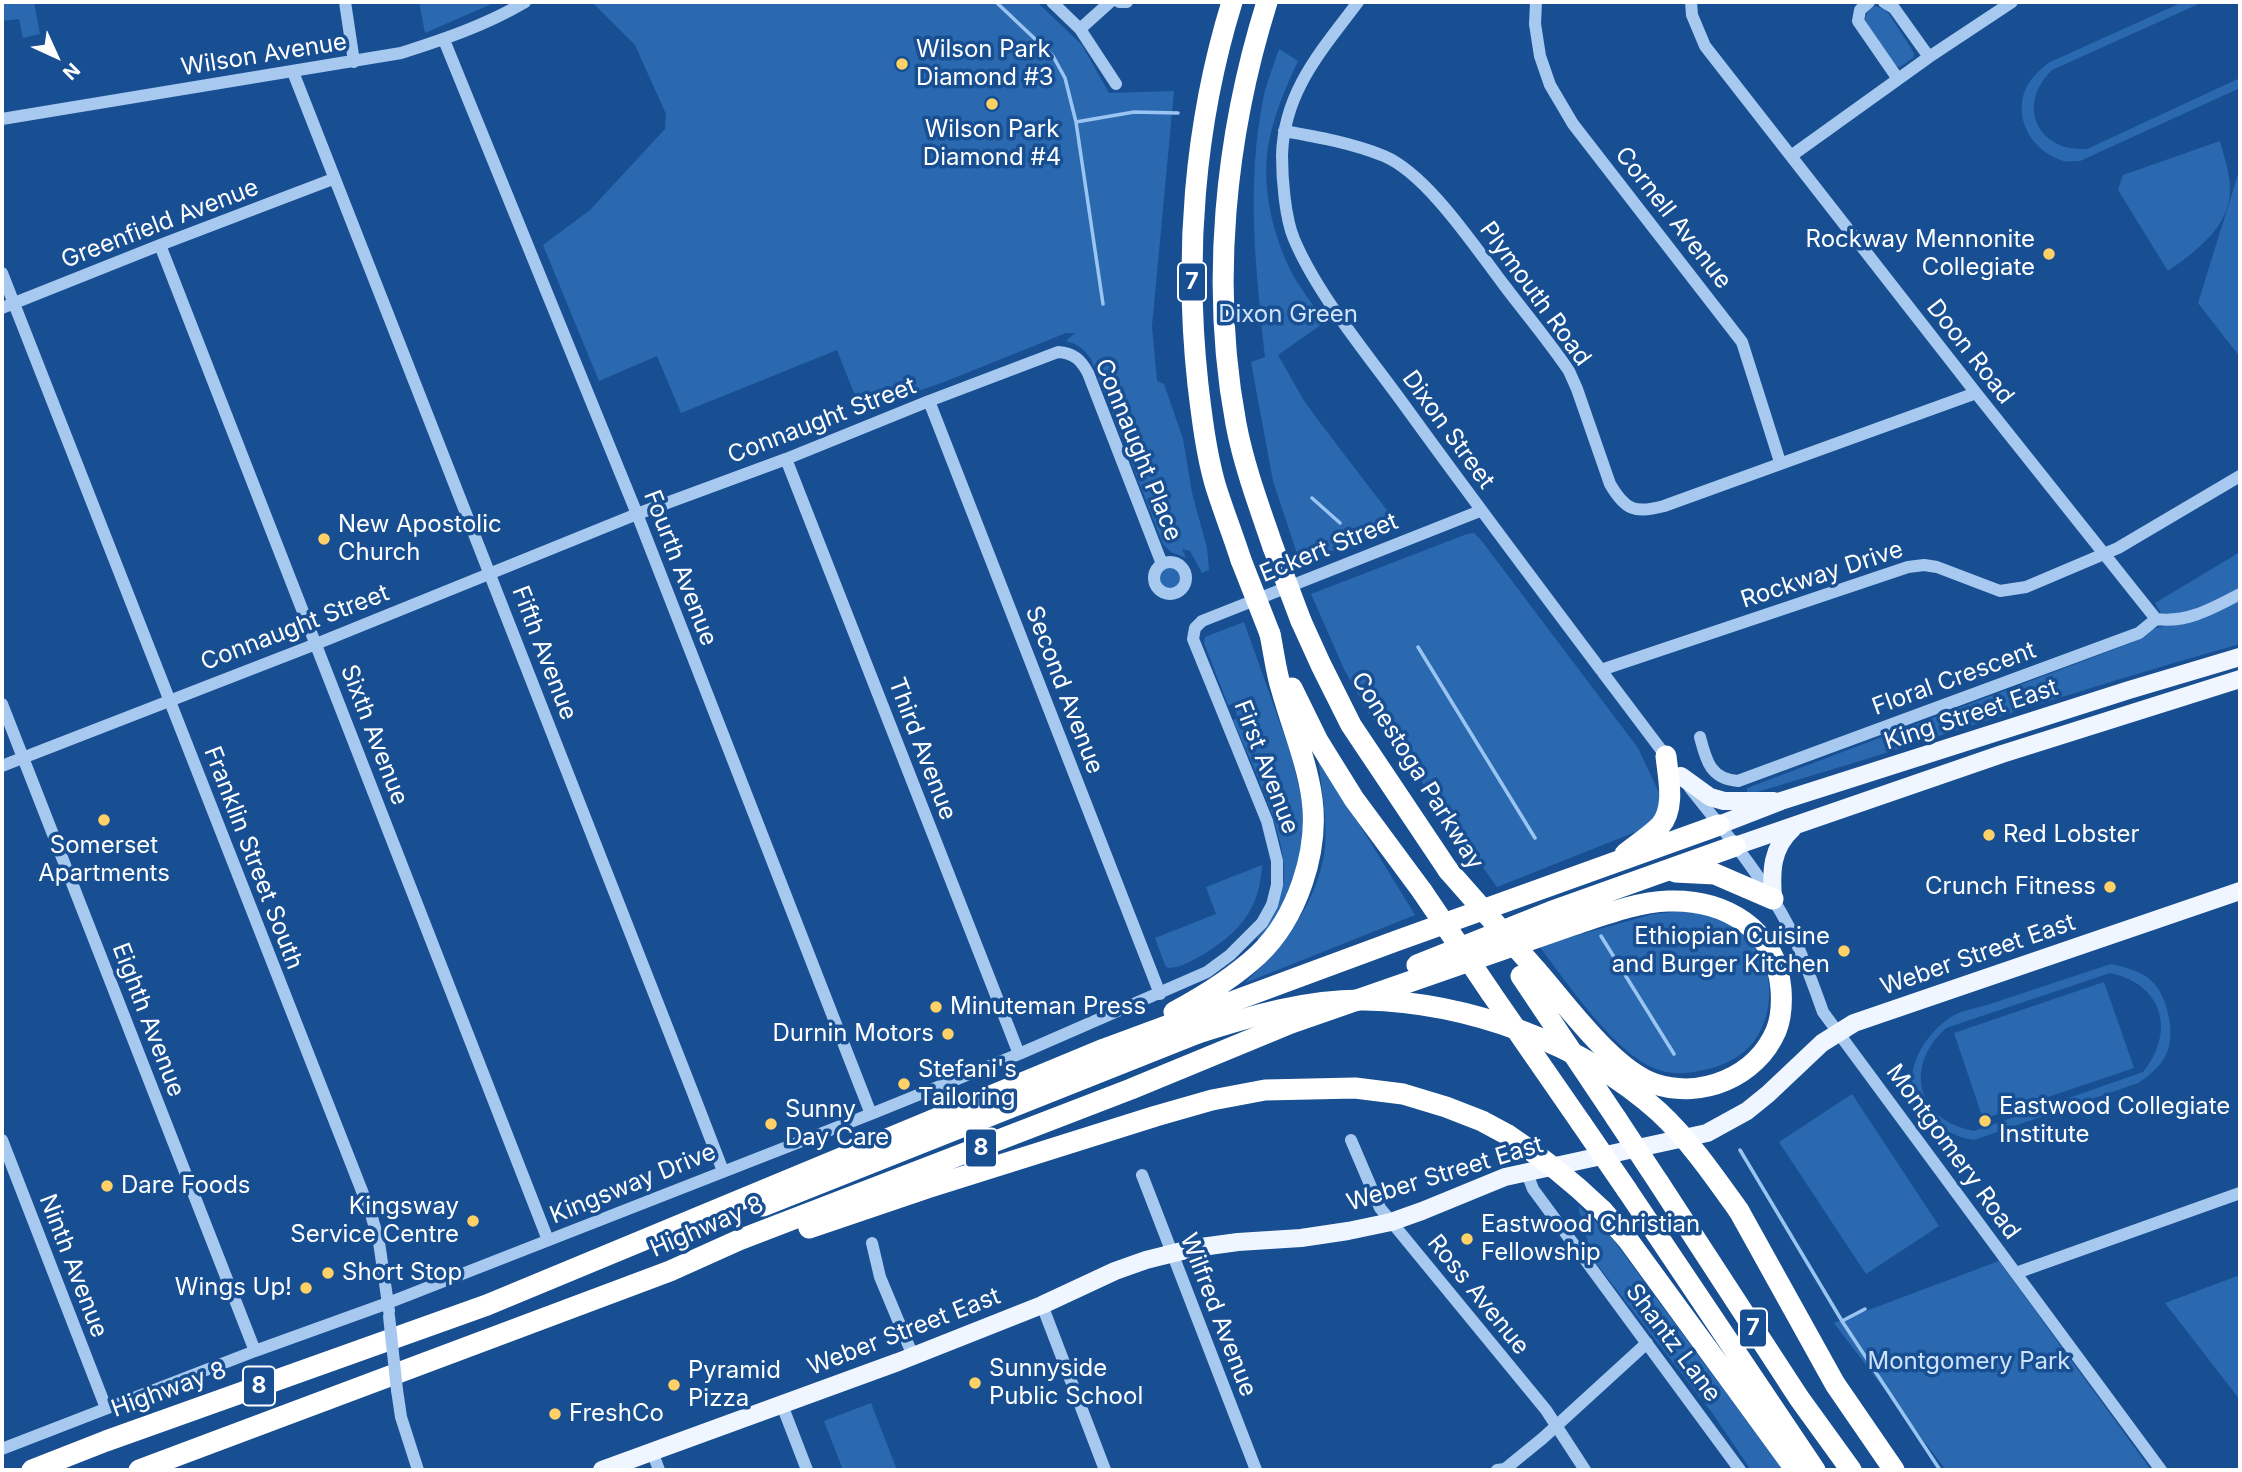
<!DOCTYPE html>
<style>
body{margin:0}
#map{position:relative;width:2242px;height:1472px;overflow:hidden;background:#184f92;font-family:Inter,sans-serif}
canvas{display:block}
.frame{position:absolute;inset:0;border:4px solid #fff;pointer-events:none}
.north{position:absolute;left:21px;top:21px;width:70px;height:70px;-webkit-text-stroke:5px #184f92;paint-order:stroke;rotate:135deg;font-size:19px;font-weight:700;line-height:28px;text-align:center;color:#fff}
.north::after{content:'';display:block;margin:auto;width:24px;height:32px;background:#fff;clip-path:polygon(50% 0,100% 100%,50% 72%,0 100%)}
</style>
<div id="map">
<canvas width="2242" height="1472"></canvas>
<div class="frame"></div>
<div class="north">N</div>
</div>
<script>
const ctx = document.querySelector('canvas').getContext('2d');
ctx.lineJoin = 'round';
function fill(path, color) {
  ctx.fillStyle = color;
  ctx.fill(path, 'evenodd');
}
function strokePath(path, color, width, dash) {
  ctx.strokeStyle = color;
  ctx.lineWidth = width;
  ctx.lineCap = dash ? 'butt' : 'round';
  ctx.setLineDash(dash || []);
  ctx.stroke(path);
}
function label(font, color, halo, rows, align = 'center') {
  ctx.font = font + ' Inter,sans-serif';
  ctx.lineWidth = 7;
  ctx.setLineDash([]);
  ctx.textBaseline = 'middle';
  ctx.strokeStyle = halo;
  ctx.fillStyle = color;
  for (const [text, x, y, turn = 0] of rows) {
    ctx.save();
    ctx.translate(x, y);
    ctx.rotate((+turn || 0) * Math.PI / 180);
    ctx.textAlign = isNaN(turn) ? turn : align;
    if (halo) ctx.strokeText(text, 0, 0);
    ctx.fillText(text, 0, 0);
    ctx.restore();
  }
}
fill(new Path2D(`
 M2 2H34L40 34 23 38 19 19 2 21Z
 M419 2H496L425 33Z
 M592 2H1037L1082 45 1109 93 1174 91 1152 326 1157 381 1164 384 1183 439 1192 493 1207 548 1209 570 1202 573 1190 551 1182 549 1186 558 1171 552 1163 544 1091 359C1084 349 1078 344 1066 341L1075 333H1066L944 382 861 411 837 350 681 413 657 356 599 381 543 245 590 210 665 129 666 114 635 45Z
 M2183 2H2203L2052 70C2016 105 2037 152 2087 149L2240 78V88L2080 161C2075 161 2069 162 2064 161 2033 153 2012 118 2026 88 2031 78 2039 71 2048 63Z
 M1875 6 1884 9 1889 14 1914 53 1913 58 1900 67 1894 66 1864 23C1866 15 1867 10 1875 6Z
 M1279 49 1298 61C1285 89 1273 117 1268 147 1261 192 1275 244 1297 282 1306 296 1316 309 1325 322L1278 355 1303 399 1318 420 1399 526 1300 563 1273 481 1251 362 1265 357C1256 271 1246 185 1263 100 1266 83 1274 65 1279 49Z
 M2220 141C2224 157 2230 173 2230 190 2230 227 2195 252 2168 271L2118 190 2123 175Z
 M2240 168V357L2198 303Z
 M1474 533 1481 540 1638 748 1662 799 1654 820 1643 829 1497 887 1405 758 1370 716 1344 669 1311 594 1467 534Z
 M2240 552V644C2074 690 1912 747 1747 795V788L2131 643 2153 629 2168 625 2155 603Z
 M1158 577a12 12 0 1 1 24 0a12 12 0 1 1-24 0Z
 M1244 622 1292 757 1302 801 1303 837 1292 890 1260 941 1257 938C1269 924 1279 903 1283 885 1292 844 1250 760 1233 720L1238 718 1233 704 1228 705 1204 643 1205 637Z
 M1318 757 1415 915 1245 983C1281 947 1312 911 1323 860 1330 831 1321 787 1318 757Z
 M1262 865C1260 908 1240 932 1204 954 1191 961 1183 967 1168 968L1165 965 1155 938 1216 914 1206 887Z
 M1685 911C1710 915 1730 921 1748 938 1776 965 1776 1018 1750 1046 1738 1059 1720 1067 1703 1070 1687 1074 1672 1075 1656 1069 1614 1053 1566 981 1539 946L1653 914Z
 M2111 964C2123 967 2136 970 2147 977 2158 985 2163 996 2167 1009 2176 1044 2168 1064 2138 1083L1974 1140C1947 1135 1928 1123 1916 1098 1903 1069 1925 1036 1948 1019 1959 1010 1980 1008 1993 1003 2032 990 2072 977 2111 964ZM2110 973C2163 984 2176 1032 2143 1072L1974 1131C1917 1120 1903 1067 1946 1028Z
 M2104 982 2134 1068 1983 1119 1954 1033Z
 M1852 1094 1939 1226 1866 1274 1779 1142Z
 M1578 1206 1609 1234 1783 1470H1751L1713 1414 1592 1258Z
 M1999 1261 2151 1470H1946L1834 1323Z
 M2240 1275V1400L2165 1303Z
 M871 1403 897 1470H843L824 1421Z`), '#2a69b0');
strokePath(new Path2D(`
 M996 2 1053 56 1065 78 1076 122 1103 304
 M1076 122 1134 112 1178 113
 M1312 498 1340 523
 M1418 647 1535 838
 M1601 936 1674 1054
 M1740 1150 1842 1321 1940 1470
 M1842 1321 1865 1309`), '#9ac4f2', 3.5);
strokePath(new Path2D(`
 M345 2 354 62
 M1052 2 1080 29 1116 84
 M1119 2H1127
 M1358 2C1322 50 1284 91 1282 155 1282 178 1285 218 1294 239 1318 296 1369 356 1405 406 1491 525 1580 642 1668 759
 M1536 2 1535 24 1540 56 1550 85 1573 124 1742 342 1780 462
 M1691 2 1692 15 1705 46 1976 393 2156 619
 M1869 2 1860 10 1858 21 1898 79
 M1884 2 1894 8 1929 57
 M1080 29 1110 2
 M444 40 637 514 871 1114
 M293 72C436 439 582 804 723 1171
 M2 119 401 53C445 39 486 25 525 2
 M1284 131C1318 137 1352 143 1384 156 1427 174 1475 247 1504 285 1525 313 1549 341 1569 371L1577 389 1610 484C1625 510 1635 514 1664 506L1976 393
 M1791 156 1929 57 2012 2
 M160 245 548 1240
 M2 273 371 1214 379 1242 389 1311
 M2 308 160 245 333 179
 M929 401 1160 994
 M786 459 1019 1054
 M1154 578a16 16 0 1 1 32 0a16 16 0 1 1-32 0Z
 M2156 619C2188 623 2213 608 2240 594
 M1601 670 1908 567 1924 565 1937 567 2000 591 2026 587 2118 548 2240 476
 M2 704 255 1351
 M1700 737C1706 760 1710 779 1738 781L2139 633 2156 619
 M2 766 316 644 637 514 786 459 929 401 1058 352C1074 353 1081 360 1088 373L1162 564
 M1690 788C1725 832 1763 877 1789 927 1803 955 1813 984 1823 1012L2161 1470
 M2 1140 106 1408
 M1351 1140 1380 1208 1546 1410 1585 1470
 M1526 1171 1533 1189 1740 1470
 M1142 1175 1256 1470
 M872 1243 880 1277 913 1356
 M2016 1273 2240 1193
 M1042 1305 1105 1470
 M397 1390 401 1417 418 1470
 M782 1405 807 1470
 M2 1449 255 1351 388 1303 871 1114 1019 1054 1207 972 1230 955 1262 923 1272 905 1277 885V861L1267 821 1193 639 1195 628 1202 621 1480 511
 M652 1451 659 1470
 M1497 1470 1505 1469 1543 1438 1647 1343`), '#a7c9f0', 12);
strokePath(new Path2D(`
 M1681 776 1710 797 1724 801H1774
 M1719 825 1781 801 2129 690 2240 657
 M1735 846 2002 754 2240 679
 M1773 899C1771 872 1771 848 1793 828
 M602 1470 898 1362 1042 1305 1115 1271 1146 1260 1194 1248 1238 1242 1301 1238 1348 1231 1391 1222 1422 1211 1505 1177 1707 1133 1747 1111 1768 1094 1822 1043 1854 1023 2240 891`), '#f0f6ff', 18);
strokePath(new Path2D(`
 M1232 2C1194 125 1184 258 1198 385 1202 418 1206 452 1215 484 1223 510 1233 535 1241 560
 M1267 2C1225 136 1210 285 1236 424 1244 466 1259 506 1273 547
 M1301 621 1321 665 1351 725 1448 870
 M1292 688 1318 741 1354 799 1422 891
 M1625 854C1636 845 1650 836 1660 826 1676 808 1668 777 1666 756
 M1675 872 1715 874 1773 899
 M1417 965 1550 912 1735 846
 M1521 976 1616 1118
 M1491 993 1581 1123
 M1174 1012C1204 996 1233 978 1258 955 1297 918 1319 852 1312 799 1307 762 1292 727 1282 691 1276 673 1274 653 1270 634
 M1659 1183 1799 1398 1851 1470
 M1627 1190 1815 1470
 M763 1206 1198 1033
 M1602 1210 1628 1240 1790 1462 1801 1470
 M1739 1211 1835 1384 1894 1470
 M809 1228 927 1188 1156 1116 1212 1100 1265 1090 1355 1088 1403 1094 1446 1107 1482 1121 1508 1135
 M32 1470 106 1441 487 1305 1104 1049 1396 941 1719 825
 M139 1470 670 1271 739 1240 1131 1089 1291 1023 1570 926C1601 916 1636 902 1668 901 1725 899 1776 929 1781 989 1782 1003 1781 1019 1776 1031 1756 1077 1702 1099 1655 1084 1614 1071 1566 1004 1537 971`), '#fff', 21);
strokePath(new Path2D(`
 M389 1316 397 1390`), '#a7c9f0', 12);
strokePath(new Path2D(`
 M1273 547 1301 621
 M1241 560 1270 634
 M1448 870 1537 971
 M1422 891 1491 993
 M1198 1033C1251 1016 1309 999 1365 1000 1466 1002 1583 1043 1659 1112 1690 1141 1714 1176 1739 1211
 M1616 1118 1659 1183
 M1581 1123 1627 1190
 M1508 1135C1542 1157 1572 1181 1602 1210`), '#fff', 21);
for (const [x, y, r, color] of [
 [902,64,7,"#ffd166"],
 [992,104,7,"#ffd166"],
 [2049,254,7,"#ffd166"],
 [324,539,7,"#ffd166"],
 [104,820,7,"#ffd166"],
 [1989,835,7,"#ffd166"],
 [2110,887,7,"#ffd166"],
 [1844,951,7,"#ffd166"],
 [936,1007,7,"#ffd166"],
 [948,1034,7,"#ffd166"],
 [904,1084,7,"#ffd166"],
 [1985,1121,7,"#ffd166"],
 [771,1124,7,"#ffd166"],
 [107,1186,7,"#ffd166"],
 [473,1221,7,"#ffd166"],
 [1467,1239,7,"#ffd166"],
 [328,1273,7,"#ffd166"],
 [306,1288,7,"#ffd166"],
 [975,1383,7,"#ffd166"],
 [674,1385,7,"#ffd166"],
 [555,1414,7,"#ffd166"]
]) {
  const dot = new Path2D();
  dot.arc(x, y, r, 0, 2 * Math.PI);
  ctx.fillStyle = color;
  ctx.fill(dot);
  strokePath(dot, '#184f92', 2.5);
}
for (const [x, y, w] of [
 [1192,282,28],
 [981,1148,32],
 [1753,1328,28],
 [259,1386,32]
]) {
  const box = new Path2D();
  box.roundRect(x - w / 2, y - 19.5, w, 39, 5);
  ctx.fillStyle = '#184f92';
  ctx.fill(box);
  strokePath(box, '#fff', 2);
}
label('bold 23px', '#fff', null, [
 ["7",1192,282],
 ["8",981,1148],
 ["7",1753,1328],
 ["8",259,1386]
]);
label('24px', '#fff', '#184f92', [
 ["Wilson Park",916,50],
 ["Diamond #3",916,78],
 ["Wilson Park",992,130,"center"],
 ["Diamond #4",992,158,"center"],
 ["Rockway Mennonite",2035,240,"right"],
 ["Collegiate",2035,268,"right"],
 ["New Apostolic",338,525],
 ["Church",338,553],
 ["Red Lobster",2003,835],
 ["Somerset",104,846,"center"],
 ["Apartments",104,874,"center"],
 ["Crunch Fitness",2096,887,"right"],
 ["Ethiopian Cuisine",1830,937,"right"],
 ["and Burger Kitchen",1830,965,"right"],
 ["Minuteman Press",950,1007],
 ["Durnin Motors",934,1034,"right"],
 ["Stefani's",918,1070],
 ["Tailoring",918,1098],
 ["Eastwood Collegiate",1999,1107],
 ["Institute",1999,1135],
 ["Sunny",785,1110],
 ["Day Care",785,1138],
 ["Dare Foods",121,1186],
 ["Kingsway",459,1207,"right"],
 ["Service Centre",459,1235,"right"],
 ["Eastwood Christian",1481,1225],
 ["Fellowship",1481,1253],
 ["Short Stop",342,1273],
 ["Wings Up!",292,1288,"right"],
 ["Sunnyside",989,1369],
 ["Public School",989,1397],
 ["Pyramid",688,1371],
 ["Pizza",688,1399],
 ["FreshCo",569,1414]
], 'left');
label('24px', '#fff', '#184f92', [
 ["Wilson Avenue",264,55,-9],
 ["Cornell Avenue",1673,218,52],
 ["Greenfield Avenue",160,224,-21],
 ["Plymouth Road",1535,294,54],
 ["Doon Road",1970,352,52],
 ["Connaught Street",822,421,-21],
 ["Dixon Street",1448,430,54],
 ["Connaught Place",1138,450,68],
 ["Eckert Street",1329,548,-22],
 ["Fourth Avenue",680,568,69],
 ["Rockway Drive",1822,575,-18],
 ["Connaught Street",295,628,-21],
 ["Fifth Avenue",544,653,69],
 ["Floral Crescent",1954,679,-20],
 ["Second Avenue",1064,690,69],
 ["King Street East",1971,715,-18],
 ["Sixth Avenue",374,735,69],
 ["Third Avenue",922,749,69],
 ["First Avenue",1266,767,69],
 ["Conestoga Parkway",1417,771,58],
 ["Franklin Street South",253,858,69],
 ["Weber Street East",1978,955,-19],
 ["Eighth Avenue",148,1020,69],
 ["Montgomery Road",1953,1152,54],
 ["Weber Street East",1445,1174,-17],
 ["Kingsway Drive",633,1184,-22],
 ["Highway 8",707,1227,-23],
 ["Ninth Avenue",73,1266,69],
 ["Ross Avenue",1478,1295,51],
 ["Wilfred Avenue",1218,1315,69],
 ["Weber Street East",904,1332,-21],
 ["Shantz Lane",1673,1343,53],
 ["Highway 8",169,1390,-20]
]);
label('24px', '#cee3fb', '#184f92', [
 ["Dixon Green",1288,315],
 ["Montgomery Park",1969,1362]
]);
</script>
